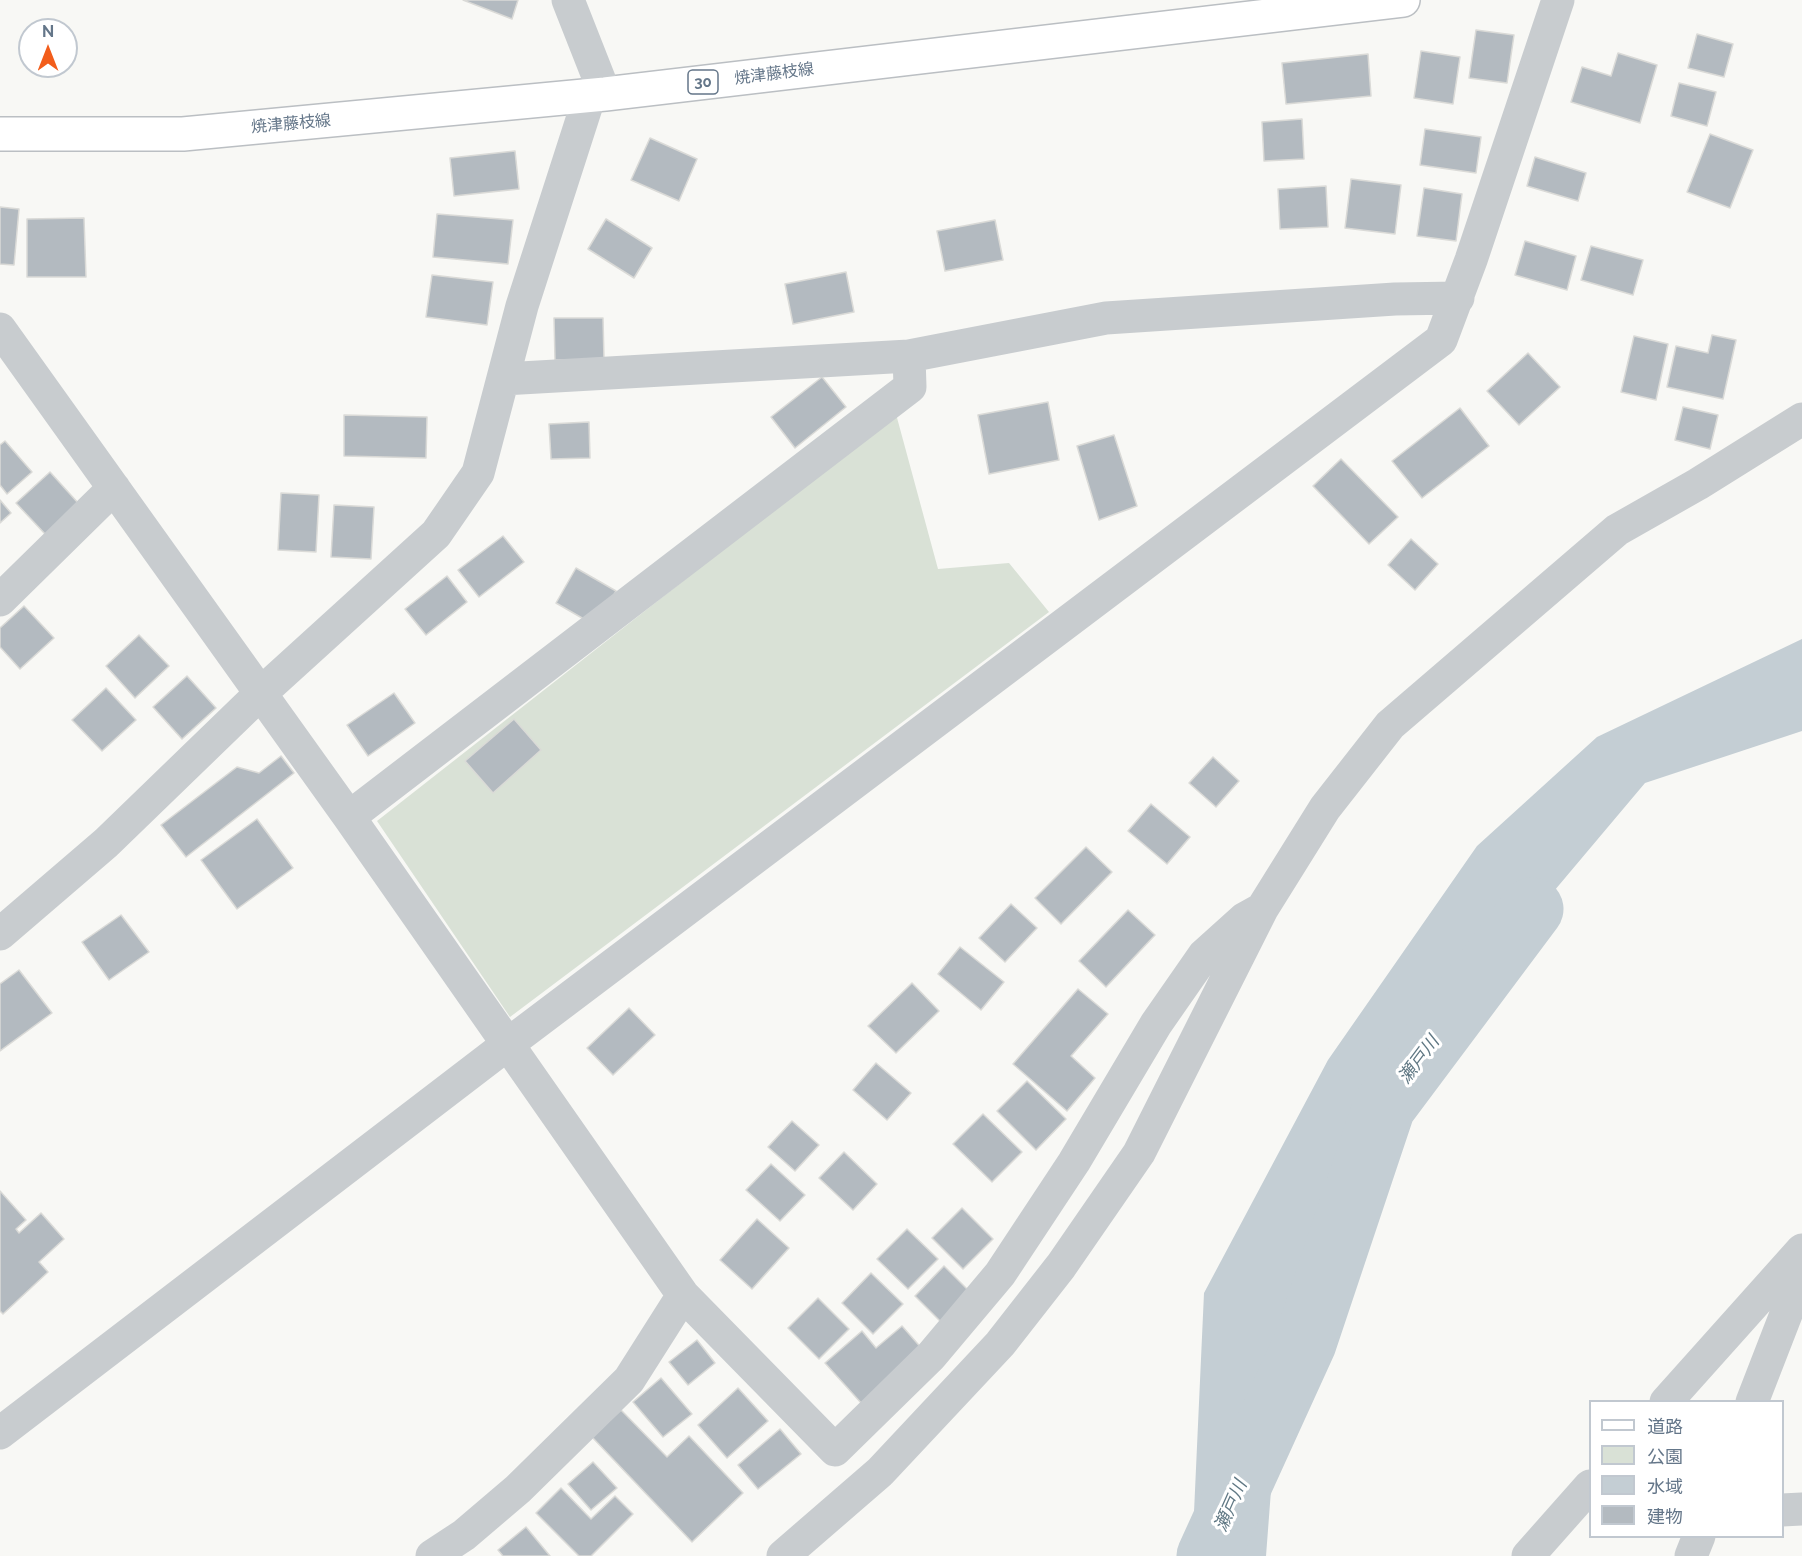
<!DOCTYPE html>
<meta charset="utf-8">
<style>
body{margin:0}
#map{position:relative;width:1802px;height:1556px;overflow:hidden;background:#f8f8f5;font-family:Raleway,"Noto Sans JP",sans-serif}
canvas{display:block}
.legend{position:absolute;left:1589px;top:1400px;width:195px;height:138px;box-sizing:border-box;background:#fff;border:2px solid #c1c8d0;margin:0;padding:8px 10px;list-style:none;font-size:18px;color:#647689}
.legend li{display:flex;align-items:center;gap:12px;height:30px}
.legend b{width:30px;border:2px solid #c1c8d0}
.north{position:absolute;left:18px;top:18px;width:60px;height:60px;box-sizing:border-box;background:#fff;border:2px solid #c1c8d0;border-radius:50%;rotate:0deg;font-size:16px;font-weight:700;line-height:24px;text-align:center;color:#647689}
.north::after{content:'';display:block;margin:auto;width:21px;height:27px;background:#f25d1b;clip-path:polygon(50% 0,100% 100%,50% 72%,0 100%)}
</style>
<div id="map">
<canvas width="1802" height="1556"></canvas>
<ul class="legend">
<li><b style="height:8px;background:#fff"></b>道路</li>
<li><b style="height:16px;background:#d9e1d6"></b>公園</li>
<li><b style="height:16px;background:#c4ced4"></b>水域</li>
<li><b style="height:16px;background:#b3bac0"></b>建物</li>
</ul>
<div class="north">N</div>
</div>
<script>
const ctx = document.querySelector('canvas').getContext('2d');
ctx.lineJoin = 'round';
function fill(path, color) {
  ctx.fillStyle = color;
  ctx.fill(path, 'evenodd');
}
function strokePath(path, color, width, dash) {
  ctx.strokeStyle = color;
  ctx.lineWidth = width;
  ctx.lineCap = dash ? 'butt' : 'round';
  ctx.setLineDash(dash || []);
  ctx.stroke(path);
}
function label(font, color, halo, rows, align = 'center') {
  ctx.font = font + ' Raleway,"Noto Sans JP",sans-serif';
  ctx.lineWidth = 6;
  ctx.setLineDash([]);
  ctx.textBaseline = 'middle';
  ctx.strokeStyle = halo;
  ctx.fillStyle = color;
  for (const [text, x, y, turn = 0] of rows) {
    ctx.save();
    ctx.translate(x, y);
    ctx.rotate((+turn || 0) * Math.PI / 180);
    ctx.textAlign = isNaN(turn) ? turn : align;
    if (halo) ctx.strokeText(text, 0, 0);
    ctx.fillText(text, 0, 0);
    ctx.restore();
  }
}
fill(new Path2D(`
 M896 414 938 569 1009 563 1049 612 510 1017 377 821Z`), '#d9e1d6');
fill(new Path2D(`
 M1802 639V731L1645 783 1357 1125 1285 1307 1266 1556H1192L1204 1293 1328 1060 1477 846 1597 737Z`), '#c4ced4');
strokePath(new Path2D(`
 M1208 1556 1305 1343 1384 1107 1532 909`), '#c4ced4', 63);
const building = new Path2D(`
 M463 0H518L512 19Z
 M1476 30 1514 35 1507 83 1469 78Z
 M1697 34 1733 44 1724 77 1688 68Z
 M1421 51 1460 57 1453 104 1414 98Z
 M1618 53 1657 65 1640 123 1571 102 1582 67 1611 76Z
 M1368 54 1371 96 1286 104 1282 63Z
 M1679 83 1716 92 1707 126 1671 116Z
 M1302 119 1304 159 1264 161 1262 122Z
 M1425 129 1481 137 1476 173 1420 165Z
 M1710 134 1753 150 1730 208 1687 192Z
 M650 138 697 159 679 201 631 180Z
 M515 151 519 189 454 196 450 158Z
 M1535 157 1586 173 1578 201 1527 186Z
 M1351 179 1401 185 1395 234 1345 228Z
 M1326 186 1328 227 1280 229 1278 189Z
 M1424 188 1462 194 1456 241 1417 236Z
 M0 207 19 209 14 265 0 264Z
 M437 214 513 220 508 264 433 257Z
 M84 218 86 277H27V219Z
 M606 219 652 248 634 278 588 249Z
 M995 220 1003 260 945 271 937 231Z
 M1525 241 1576 256 1567 290 1515 275Z
 M1591 246 1643 260 1633 295 1581 280Z
 M846 272 854 312 793 324 785 284Z
 M432 275 493 282 487 325 426 317Z
 M554 318H603L604 360H555Z
 M1712 335 1736 340 1723 399 1667 387 1676 346 1708 353Z
 M1634 336 1668 344 1656 400 1621 392Z
 M1528 353 1560 387 1519 425 1487 391Z
 M822 377 846 407 795 448 771 417Z
 M1048 402 1059 460 989 474 978 415Z
 M1683 407 1718 415 1710 449 1675 440Z
 M1460 408 1489 446 1422 498 1392 461Z
 M344 415 427 417 426 458 344 456Z
 M589 422 590 458 551 459 549 424Z
 M1114 435 1137 506 1099 520 1077 446Z
 M5 441 32 472 7 494 0 485V445Z
 M1341 459 1398 517 1369 544 1313 486Z
 M50 472 79 504 46 535 16 503Z
 M281 493 319 495 316 552 278 550Z
 M0 500 11 513 0 523Z
 M334 505 374 507 371 559 331 557Z
 M503 536 524 562 479 597 458 570Z
 M1411 539 1438 564 1415 590 1388 565Z
 M576 568 616 591 596 626 556 603Z
 M447 576 467 602 426 635 405 609Z
 M24 606 54 638 20 669 0 647V628Z
 M139 635 169 666 135 698 106 666Z
 M187 676 216 708 182 739 153 707Z
 M106 688 136 720 102 751 72 720Z
 M394 693 415 723 368 756 347 725Z
 M514 719 541 750 493 793 465 761Z
 M281 756 294 773 186 857 161 825 237 767 259 773Z
 M1213 757 1239 781 1216 807 1189 783Z
 M1151 804 1190 837 1167 864 1128 831Z
 M257 819 293 868 237 909 201 860Z
 M1086 847 1112 872 1061 924 1035 898Z
 M1011 904 1037 928 1005 962 979 938Z
 M1128 910 1155 935 1106 987 1079 961Z
 M121 915 149 952 109 980 82 942Z
 M960 947 1004 982 981 1010 938 974Z
 M19 970 52 1013 0 1051V984Z
 M912 983 939 1011 896 1053 868 1026Z
 M1078 989 1108 1014 1071 1056 1095 1078 1067 1111 1013 1064Z
 M629 1008 655 1035 613 1075 587 1048Z
 M876 1063 911 1093 887 1120 853 1090Z
 M1027 1081 1066 1119 1036 1150 997 1111Z
 M983 1114 1022 1152 992 1182 953 1144Z
 M792 1121 819 1145 795 1171 768 1147Z
 M844 1152 877 1184 853 1210 819 1178Z
 M771 1164 805 1195 780 1221 746 1190Z
 M0 1191 26 1220 16 1229 19 1233 41 1213 64 1239 39 1262 48 1272 3 1314 0 1311Z
 M962 1208 993 1239 963 1269 932 1238Z
 M757 1219 789 1248 752 1289 720 1260Z
 M907 1229 938 1259 908 1289 877 1259Z
 M944 1266 975 1297 946 1327 915 1296Z
 M871 1273 903 1304 873 1334 842 1303Z
 M818 1298 849 1329 819 1359 788 1328Z
 M902 1326 924 1351 863 1405 825 1363 862 1331 876 1348Z
 M697 1340 715 1363 688 1385 669 1362Z
 M661 1378 692 1414 663 1437 633 1402Z
 M738 1388 768 1421 727 1458 698 1425Z
 M621 1410 667 1457 689 1436 743 1493 692 1542 592 1437Z
 M780 1429 801 1454 758 1489 738 1465Z
 M593 1462 617 1488 591 1510 568 1484Z
 M561 1488 591 1519 615 1496 633 1514 591 1556H579L536 1513Z
 M526 1527 550 1556H503L498 1550Z`);
fill(building, '#b3bac0');
strokePath(building, '#dadad7', 1.5);
const major = new Path2D(`
 M0 134H183L605 94 1403 0`);
strokePath(major, '#bbbfc3', 36);
strokePath(new Path2D(`
 M568 0 605 94
 M0 329 349 817 683 1295 835 1450 931 1356 1000 1274 1074 1162 1156 1024 1204 955 1244 919 1262 909
 M503 379 909 356 1106 318 1395 299 1458 298
 M0 600 114 488
 M349 817 910 387 909 356
 M0 934 106 843 261 693 436 534 478 473 522 306 590 95
 M1666 1402 1802 1250
 M1752 1402 1802 1273
 M0 1433 508 1044 1441 340 1471 260 1558 0
 M1782 1510 1802 1509
 M432 1556 464 1535 518 1489 629 1380 683 1295
 M783 1556 880 1472 1000 1344 1061 1266 1139 1153 1262 909 1325 808 1390 725 1617 530 1698 484 1802 419
 M1528 1556 1590 1486
 M1691 1556 1699 1536`), '#c8cccf', 33);
strokePath(major, '#fff', 33);
for (const [x, y, w] of [
 [703,82,30]
]) {
  const box = new Path2D();
  box.roundRect(x - w / 2, y - 12, w, 24, 4.5);
  ctx.fillStyle = '#fff';
  ctx.fill(box);
  strokePath(box, '#647689', 1.5);
}
label('bold 15px', '#647689', null, [
 ["30",703,82]
]);
label('16px', '#647689', '#fff', [
 ["焼津藤枝線",774,74,-7],
 ["焼津藤枝線",291,124,-5]
]);
label('italic 18px', '#607884', '#fff', [
 ["瀬戸川",1419,1060,-53],
 ["瀬戸川",1231,1506,-66]
]);
</script>
